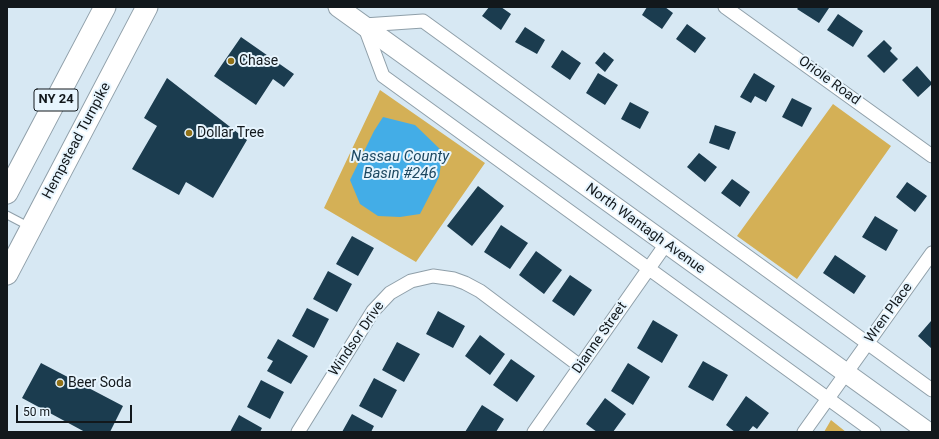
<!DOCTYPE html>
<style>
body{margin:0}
#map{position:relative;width:939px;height:439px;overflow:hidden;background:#d7e8f3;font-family:Roboto,sans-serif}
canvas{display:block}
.frame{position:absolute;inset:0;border:8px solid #12181c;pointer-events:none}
.scale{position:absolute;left:16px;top:405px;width:116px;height:18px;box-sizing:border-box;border:2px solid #12181c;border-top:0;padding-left:5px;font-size:12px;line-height:14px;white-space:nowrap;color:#12181c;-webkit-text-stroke:3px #e7f5fe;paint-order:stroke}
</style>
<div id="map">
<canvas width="939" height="439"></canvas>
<div class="frame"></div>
<div class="scale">50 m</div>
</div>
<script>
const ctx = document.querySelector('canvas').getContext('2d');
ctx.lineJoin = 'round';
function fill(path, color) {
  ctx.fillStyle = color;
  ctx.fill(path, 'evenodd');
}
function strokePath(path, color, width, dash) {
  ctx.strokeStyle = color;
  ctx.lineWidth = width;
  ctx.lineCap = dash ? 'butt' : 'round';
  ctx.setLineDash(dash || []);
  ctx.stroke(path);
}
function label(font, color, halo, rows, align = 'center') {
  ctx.font = font + ' Roboto,sans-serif';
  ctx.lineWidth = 4;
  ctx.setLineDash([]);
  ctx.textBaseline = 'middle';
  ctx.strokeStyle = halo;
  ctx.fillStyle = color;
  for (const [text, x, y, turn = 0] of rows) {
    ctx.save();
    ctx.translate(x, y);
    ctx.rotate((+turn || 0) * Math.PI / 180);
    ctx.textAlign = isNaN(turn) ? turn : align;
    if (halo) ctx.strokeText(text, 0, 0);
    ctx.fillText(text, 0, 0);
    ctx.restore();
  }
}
fill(new Path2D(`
 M380 90 485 163 416 262 324 208Z
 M833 104 891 146 797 279 737 236Z
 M831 420 846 432H824Z`), '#d4b056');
fill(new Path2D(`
 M383 117 415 125 443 152 439 177 420 214 400 217 378 216 360 204 350 180 374 131Z`), '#43ade7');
fill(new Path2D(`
 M489 7H501L511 14 501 30 482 16Z
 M647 7H665L673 13 662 29 642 15Z
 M799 7H827L829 8 819 23 797 9Z
 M838 14 863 31 853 47 827 30Z
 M687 24 706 38 695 53 676 39Z
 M525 27 545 40 537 54 515 42Z
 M241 37 294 74 284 87 273 79 256 105 214 76Z
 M884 40 892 48 890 51 898 59 884 73 867 56Z
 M562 50 581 63 570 80 551 67Z
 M604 52 614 60 605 72 595 63Z
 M917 66 932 83V84L918 97 902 80Z
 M598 73 618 85 605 105 586 93Z
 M754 73 775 86 766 102 755 96 751 103 740 97Z
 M167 78 247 140 213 198 186 182 179 195 132 169 157 126 144 118Z
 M792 98 812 108 802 127 782 117Z
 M630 102 649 112 640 129 621 119Z
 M715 125 736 132 729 150 709 143Z
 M699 153 717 167 705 182 687 167Z
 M732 179 750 192 740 207 721 193Z
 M907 182 927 196 915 212 896 197Z
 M478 186 504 206 472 246 447 226Z
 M875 216 898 230 886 251 862 237Z
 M501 225 528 243 510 269 484 252Z
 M352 236 374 248 358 276 336 264Z
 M536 251 562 270 544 294 519 275Z
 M835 255 866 276 854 294 823 273Z
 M328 271 352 284 337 312 313 299Z
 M570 275 592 290 574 316 552 301Z
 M307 308 329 319 314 348 292 336Z
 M438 311 465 326 453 348 426 334Z
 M653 320 678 335 662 363 637 348Z
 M931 321 932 322V349L918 336Z
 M480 335 505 354 490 375 465 356Z
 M278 339 308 356 291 384 267 371 273 361 267 358Z
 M397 342 420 354 404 382 382 370Z
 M511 359 535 376 517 402 493 385Z
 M703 361 728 375 713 401 688 387Z
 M41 363 123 406 110 432H85L22 398Z
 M628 363 650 377 633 405 611 391Z
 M374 378 397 390 382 418 359 406Z
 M261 380 284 392 270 419 247 407Z
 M746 396 769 413 757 429 753 426 748 432H735L726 425Z
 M605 398 626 414 613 432H597L586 424Z
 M482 405 504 419 496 432H465Z
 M352 414 374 426 371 432H342Z
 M239 415 262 428 260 432H230Z`), '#1b3c4f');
const lane = new Path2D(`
 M7 215 30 227`);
const street = new Path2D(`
 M725 7 932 156
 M298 432 373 311 390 293 411 281 433 276 454 279 465 283 480 291 580 366
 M534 432 666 244
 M804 432 932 253
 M874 432 383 76 364 25 423 21 932 390`);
const secondary = new Path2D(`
 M338 7 928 432`);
const primary = new Path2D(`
 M7 193 105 7
 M7 274 147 7`);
strokePath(lane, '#8f9fa9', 9);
strokePath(street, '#8f9fa9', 15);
strokePath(secondary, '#8f9fa9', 21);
strokePath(primary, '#8f9fa9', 23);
strokePath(lane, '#fff', 7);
strokePath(street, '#fff', 13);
strokePath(secondary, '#fff', 19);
strokePath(primary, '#fff', 21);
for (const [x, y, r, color] of [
 [231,61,4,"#917117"],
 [189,133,4,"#917117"],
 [60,383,4,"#917117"]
]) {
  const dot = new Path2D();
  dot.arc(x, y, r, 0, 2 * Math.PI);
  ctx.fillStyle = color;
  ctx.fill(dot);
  strokePath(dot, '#e7f5fe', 1.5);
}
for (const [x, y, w] of [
 [56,100,44]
]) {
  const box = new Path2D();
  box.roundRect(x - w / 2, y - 11, w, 22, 3);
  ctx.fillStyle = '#e7f5fe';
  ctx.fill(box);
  strokePath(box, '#12181c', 1);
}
label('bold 13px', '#12181c', null, [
 ["NY 24",56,100]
]);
label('14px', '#12181c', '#e7f5fe', [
 ["Chase",239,61],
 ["Dollar Tree",197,133],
 ["Beer Soda",68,383]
], 'left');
label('14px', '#12181c', '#e7f5fe', [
 ["Oriole Road",829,81,36],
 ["Hempstead Turnpike",77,141,-62],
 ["North Wantagh Avenue",645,229,36],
 ["Wren Place",889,313,-54],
 ["Dianne Street",600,338,-55],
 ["Windsor Drive",357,339,-56]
]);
label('italic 15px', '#1d4861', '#e7f5fe', [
 ["Nassau County",400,157],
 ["Basin #246",400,174]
]);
</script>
